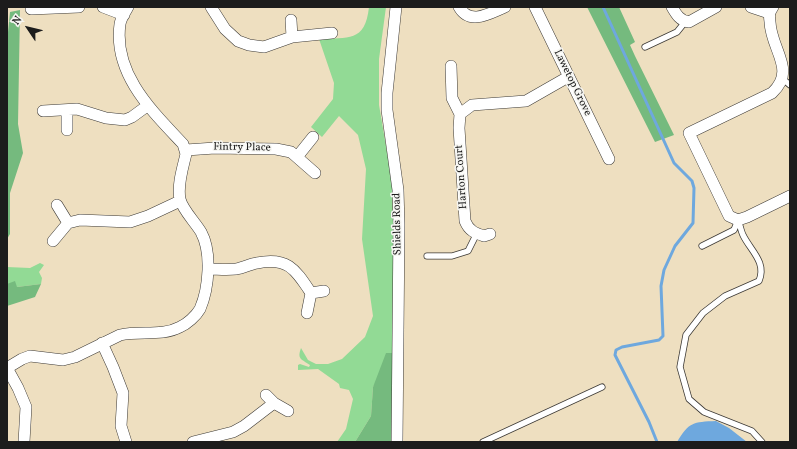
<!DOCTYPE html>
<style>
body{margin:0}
#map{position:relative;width:797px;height:449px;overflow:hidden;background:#eedfc0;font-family:Vollkorn,serif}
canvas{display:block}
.frame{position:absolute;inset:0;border:8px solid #1c1c1c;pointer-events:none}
.north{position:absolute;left:8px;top:8px;width:40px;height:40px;-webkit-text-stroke:3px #f6f6f2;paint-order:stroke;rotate:305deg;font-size:11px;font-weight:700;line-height:16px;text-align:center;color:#1c1c1c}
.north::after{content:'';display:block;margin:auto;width:14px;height:18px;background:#1c1c1c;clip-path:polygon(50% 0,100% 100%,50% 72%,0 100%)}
</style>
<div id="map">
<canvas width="797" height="449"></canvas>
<div class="frame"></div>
<div class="north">N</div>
</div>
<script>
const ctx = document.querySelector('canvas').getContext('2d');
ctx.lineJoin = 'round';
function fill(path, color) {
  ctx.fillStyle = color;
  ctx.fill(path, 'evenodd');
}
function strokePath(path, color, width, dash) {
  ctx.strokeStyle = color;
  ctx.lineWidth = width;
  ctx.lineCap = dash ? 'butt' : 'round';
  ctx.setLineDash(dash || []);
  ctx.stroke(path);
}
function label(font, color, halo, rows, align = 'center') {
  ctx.font = font + ' Vollkorn,serif';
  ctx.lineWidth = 3;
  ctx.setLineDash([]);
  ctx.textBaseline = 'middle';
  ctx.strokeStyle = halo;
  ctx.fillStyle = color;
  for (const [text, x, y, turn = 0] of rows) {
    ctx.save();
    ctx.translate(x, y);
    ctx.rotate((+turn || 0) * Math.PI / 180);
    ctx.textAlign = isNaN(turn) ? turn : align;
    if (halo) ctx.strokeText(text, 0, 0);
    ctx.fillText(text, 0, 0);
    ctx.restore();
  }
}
fill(new Path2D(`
 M369 7H386L379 59V105L392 181 395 295 394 353 373 387 371 416 355 442H337L346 429 353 399 349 390 340 388 339 384 318 369 298 370V365L300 364 309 367 310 365C301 359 297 359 301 348L308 360 316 364H328L342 359 365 337 373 316 362 239 366 169 358 135 339 116 322 137 311 127 333 99 334 83 319 39C348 37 365 43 369 7Z
 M40 263 44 265 39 272 42 278 41 284 17 287 7 284V267L30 268Z`), '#92da95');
fill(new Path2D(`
 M587 7H619L635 42 630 45 635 56 674 135 655 142Z
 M20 10 18 124 23 153 10 193V234L7 239 8 32 10 12Z
 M15 281 17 287 41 284 35 297 7 306V284Z
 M386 353H394L393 442H355L371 416 373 387Z`), '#75ba7e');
fill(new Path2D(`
 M716 421 729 428 747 442H677C689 422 693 422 716 421Z`), '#6ea8de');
strokePath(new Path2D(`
 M603 7 674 163 692 181 694 188 693 223 675 246 664 270 661 286 663 336 659 340 622 347 616 350 615 355 649 422 657 442`), '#6ea8de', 3);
const service = new Path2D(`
 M645 47 677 32 685 22
 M784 80 790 85
 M738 220C740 225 741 231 743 235 750 250 767 262 759 281L725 296 703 313 686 335 680 367 689 399 704 412 752 431 762 442
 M702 246 734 230 738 220
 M427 256H452L468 251 477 233
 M483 442 602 387`);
const minor = new Path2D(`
 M103 7 124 15
 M211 7 225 29 238 41 249 45 264 47 292 37 332 33
 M396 7 387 93V110L398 190 399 225 397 442
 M459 7C470 26 490 13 505 7
 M535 7 609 159
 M672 7C676 14 680 21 689 22L716 7
 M751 7 769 13
 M773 7C769 13 769 15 770 22 771 50 797 70 772 93L689 133 729 216 738 220 747 217 790 196
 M31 9 79 7
 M291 20 292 37
 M451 66 452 98 460 114
 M67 110V130
 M43 111 77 109 106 118 125 120 132 117 147 106
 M186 150 215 148 276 149 291 152 315 173
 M297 157 313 137
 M57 205 68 223
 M490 234 484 236C475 233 469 231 465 221L459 128 460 114 472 105 526 101 568 77
 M53 241 68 223 80 220 130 222 148 216 180 201
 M208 269C217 269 227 270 236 269 243 268 250 264 257 263 288 257 295 269 311 293L307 313
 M311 293 324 291
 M102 343 113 367 123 393 121 426 126 442
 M7 368 22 359 30 356 63 360 75 357 120 335C140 330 161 337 180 327 187 324 196 316 200 309 209 288 212 252 201 232 195 222 182 209 180 199 177 185 183 167 186 154L183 144C152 111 113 74 120 24 121 18 125 12 128 7
 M7 368 18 388 26 407 24 442
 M266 395 274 403
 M193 442 233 432 244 426 274 403 288 411`);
strokePath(service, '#3c3935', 7);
strokePath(minor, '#3c3935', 12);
strokePath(service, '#fff', 5.5);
strokePath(minor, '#fff', 11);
label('11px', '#1c1c1c', '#f6f6f2', [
 ["Lawetop Grove",572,83,64],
 ["Fintry Place",242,148,1],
 ["Harton Court",462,177,-94],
 ["Shields Road",398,224,-91]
]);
</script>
